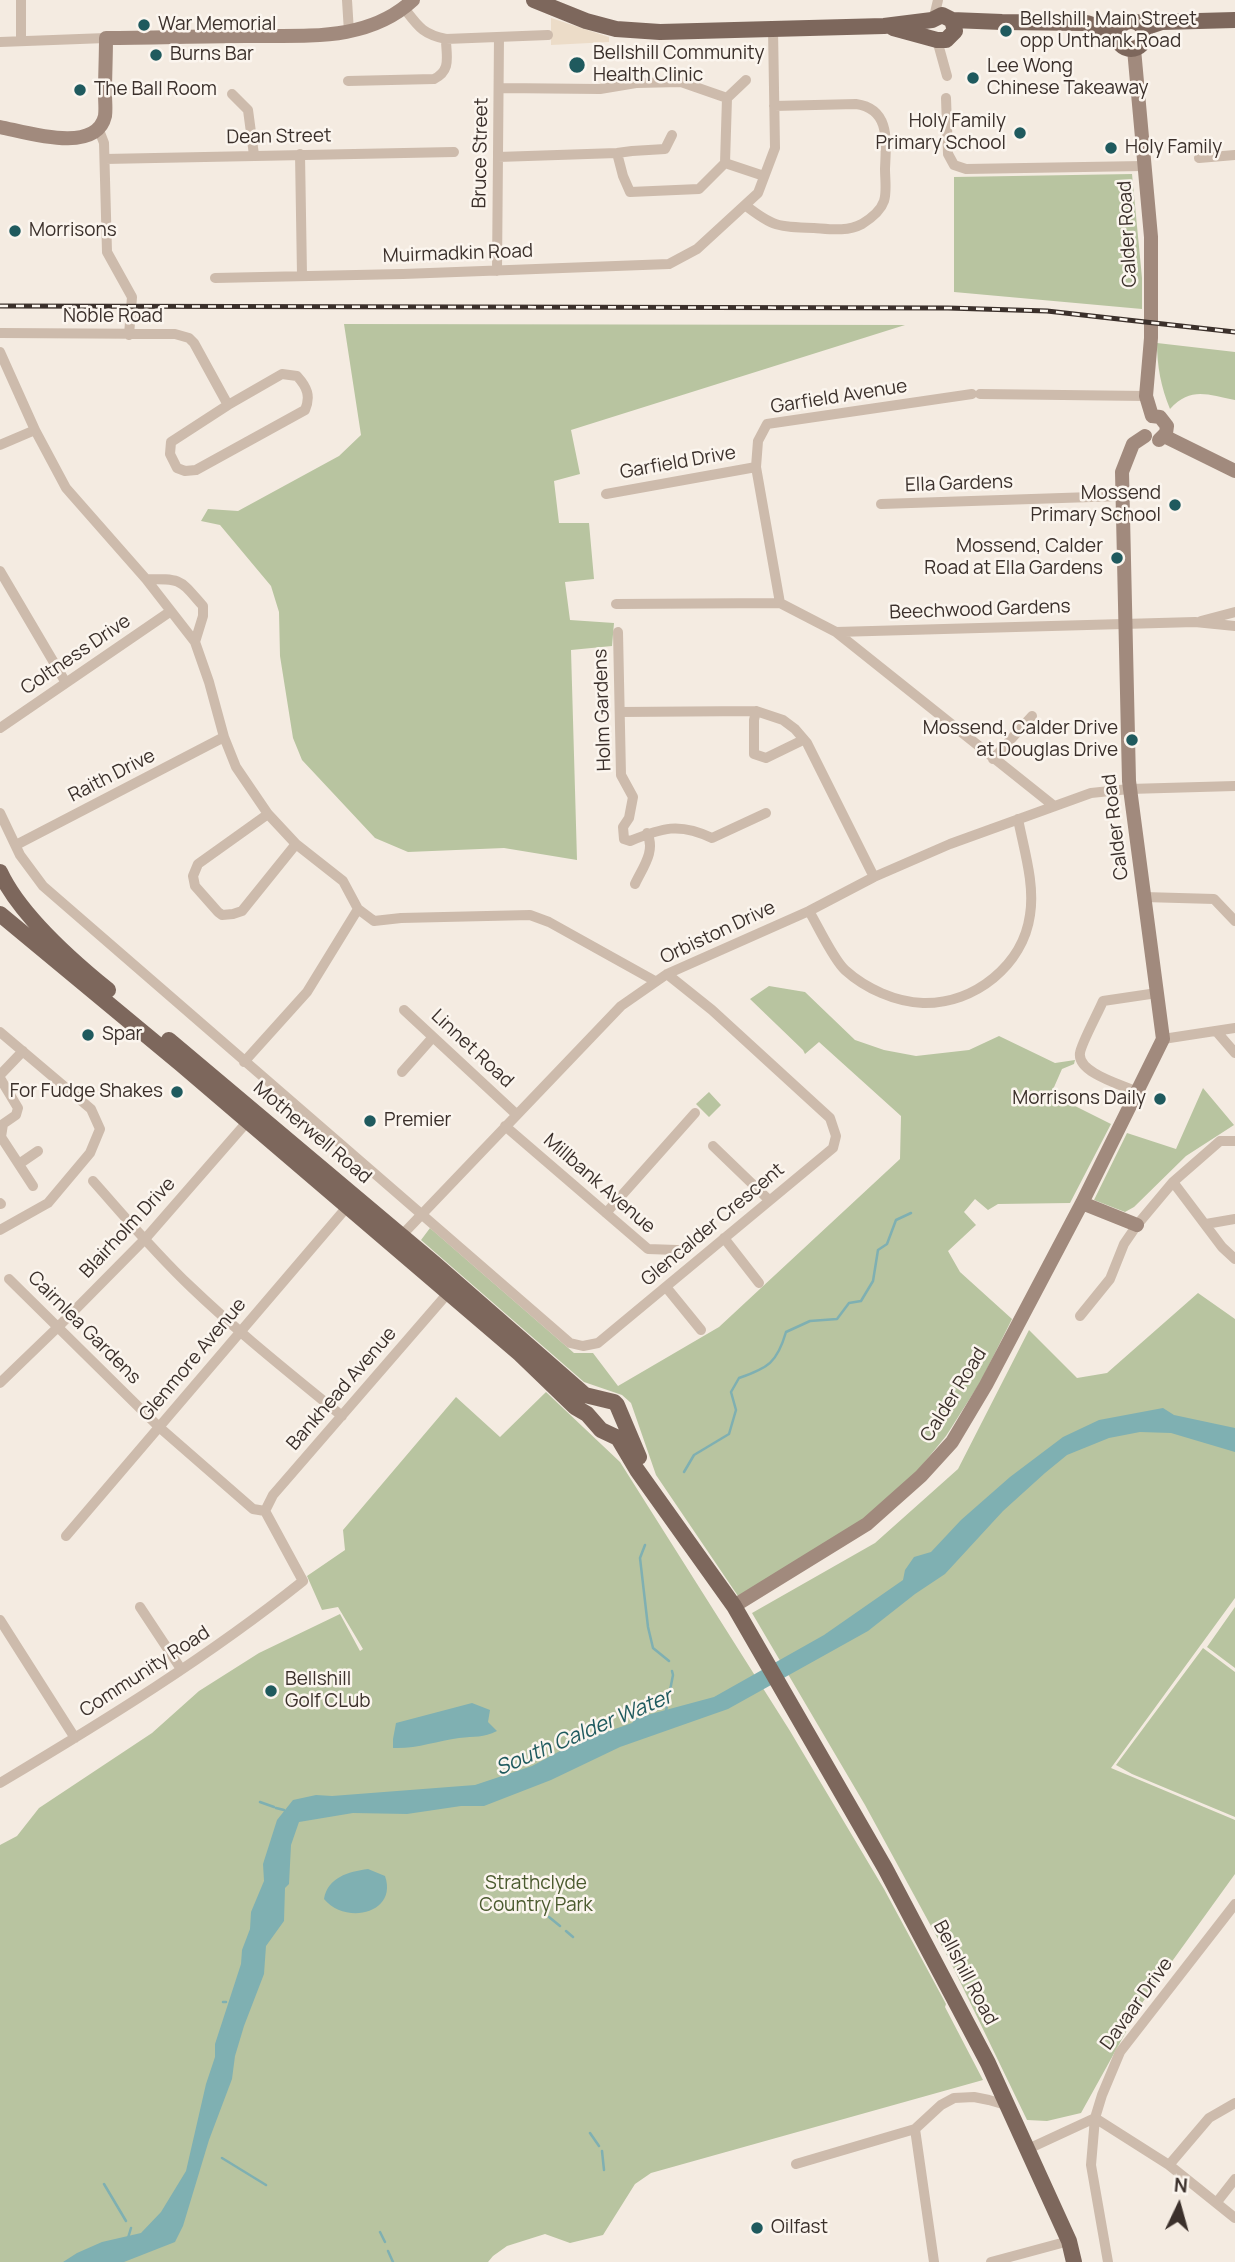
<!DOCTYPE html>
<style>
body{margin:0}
#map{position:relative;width:1235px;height:2262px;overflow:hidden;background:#f4ebe1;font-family:Manrope,sans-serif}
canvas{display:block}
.north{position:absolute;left:1144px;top:2171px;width:70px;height:70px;-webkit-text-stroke:5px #fbf5ee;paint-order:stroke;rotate:5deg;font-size:19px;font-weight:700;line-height:28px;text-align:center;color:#3b302b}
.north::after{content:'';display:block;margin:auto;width:24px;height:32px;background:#3b302b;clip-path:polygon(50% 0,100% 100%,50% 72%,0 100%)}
</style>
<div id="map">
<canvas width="1235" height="2262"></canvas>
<div class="north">N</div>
</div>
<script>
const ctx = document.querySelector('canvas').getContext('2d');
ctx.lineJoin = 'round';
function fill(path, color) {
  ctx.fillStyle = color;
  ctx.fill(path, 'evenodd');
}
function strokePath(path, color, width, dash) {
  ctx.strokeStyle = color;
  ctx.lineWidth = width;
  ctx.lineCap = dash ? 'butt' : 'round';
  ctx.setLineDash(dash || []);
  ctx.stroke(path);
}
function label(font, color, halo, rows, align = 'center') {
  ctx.font = font + ' Manrope,sans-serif';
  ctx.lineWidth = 5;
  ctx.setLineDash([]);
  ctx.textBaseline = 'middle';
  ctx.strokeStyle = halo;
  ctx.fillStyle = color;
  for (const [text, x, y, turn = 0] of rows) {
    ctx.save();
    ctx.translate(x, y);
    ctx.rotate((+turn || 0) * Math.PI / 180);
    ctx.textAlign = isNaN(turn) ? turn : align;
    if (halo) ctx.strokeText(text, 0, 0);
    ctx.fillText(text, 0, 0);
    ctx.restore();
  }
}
fill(new Path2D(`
 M1132 174 1142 278V309L954 292V177Z
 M344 324 905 325 571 430 580 474 554 481 559 523H589L594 579 565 582 570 620 614 623 612 646 571 650 577 860 504 848 408 852 375 838 302 760 293 738 280 656 279 612 271 586 220 525 201 521 208 509 238 511 339 456 361 435Z
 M1157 343 1235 352V400C1208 395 1191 386 1170 409 1161 387 1157 366 1157 343Z
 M769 986 805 992 855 1040 884 1050 916 1056 969 1050 999 1036 1055 1063 1075 1060 1074 1064 1062 1069 1051 1094 1111 1124 1070 1203 998 1204 988 1210 975 1199 964 1212 976 1225 948 1251 960 1272 1012 1319 981 1381 946 1436 914 1475 869 1516 738 1596 656 1475 631 1403 622 1395 584 1382 421 1240 430 1228 574 1353H593L618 1386 719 1327 900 1159 901 1116 819 1042 805 1054 803 1050 750 999Z
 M1203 1088 1234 1125 1186 1156 1134 1207 1125 1212 1094 1200 1127 1133 1176 1149Z
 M709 1092 721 1105 709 1117 696 1104Z
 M1198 1293 1235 1319V1598L1111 1768 1235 1820V1874L1142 2003 1081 2113 1047 2121 1027 2120 950 1961 865 1805 752 1613 875 1543 958 1469 1029 1330 1077 1378 1107 1373Z
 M546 1392 620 1462 790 1731 884 1889 946 2004 945 2007 983 2080 651 2173 635 2184 603 2235 570 2243 545 2234 507 2246 493 2256 488 2262H0V1845L17 1836 39 1808 152 1733 199 1691 259 1653 340 1614 360 1651 363 1649 338 1607 322 1610 307 1576 345 1550 343 1530 456 1397 500 1437Z
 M1235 1607V1668L1207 1647Z
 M1203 1648 1235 1672V1817L1132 1774 1116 1765Z`), '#b8c4a0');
fill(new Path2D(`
 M551 18 609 37V42L551 45Z`), '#ecdcc8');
fill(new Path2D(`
 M1163 1408 1174 1415 1235 1428V1452L1171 1433 1140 1432 1109 1438 1067 1455 1045 1473 1003 1511 945 1574 915 1594 868 1631 728 1709 620 1747 551 1780 484 1806H461L407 1814 353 1813 299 1822 291 1845 289 1884 285 1888 284 1921 266 1946 264 1974 244 2026 235 2056 232 2079 209 2140 183 2226 175 2242 124 2262H63L77 2253 102 2242 141 2233 161 2212 186 2171 206 2084 215 2057V2044L241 1964 242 1950 250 1929 251 1912 264 1881 263 1864 277 1820 293 1800 316 1795 332 1796 475 1785 532 1766 575 1743 632 1723 636 1718 714 1697 824 1635 903 1580 905 1570 914 1557 931 1552 961 1520 1010 1477 1063 1437 1099 1420Z
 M472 1703 490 1710 488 1722 497 1731C483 1738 475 1736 459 1738 437 1741 416 1749 393 1748V1739L396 1723Z
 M368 1869 385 1876C398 1914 345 1925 324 1899 328 1877 348 1872 368 1869Z`), '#7fb0b2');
strokePath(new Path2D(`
 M684 1472 694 1455 729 1434 736 1410 731 1392 739 1378C768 1368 777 1363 786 1332L810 1321 837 1319 849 1303 861 1301 873 1281 878 1250 887 1244 896 1220 911 1213
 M645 1545 640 1558 648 1627 653 1648 669 1661
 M666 1711 673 1675 672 1671
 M260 1802 274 1807
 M276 1808 284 1810
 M549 1917 560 1926
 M566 1931 573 1937
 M223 2002H226
 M590 2133 599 2146
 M602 2151 604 2170
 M222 2158 266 2185
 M104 2184 126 2221
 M380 2232 385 2242
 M128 2238 131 2228
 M388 2251 393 2262`), '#7fb0b2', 2.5);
strokePath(new Path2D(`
 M21 0V40
 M347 0 349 32
 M404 8C418 26 422 34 446 39L548 35
 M934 17 938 0
 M937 40 947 76
 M0 42 106 38
 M348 81 434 79C452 70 446 56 446 39
 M500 88 600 89 636 83 681 82 727 98 725 163 699 189 630 192 623 176 617 153
 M232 94 248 110 254 155
 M727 98 746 80
 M946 98 948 154 954 165 966 169 1143 166
 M99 130 104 143 107 252 132 297 129 335
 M300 154 302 275
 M498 157 617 153 632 151 665 149 672 135
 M1199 158 1235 155
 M105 159 454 152
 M725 163 764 176
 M745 205C773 227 778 227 814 228 829 229 847 232 862 224 870 219 881 210 884 201 887 192 885 179 885 169 886 142 891 109 856 104L774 106
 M497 271 499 37
 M215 278 403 274 669 264 697 249 758 193 775 148 773 29
 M0 333 175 334 189 338 194 343 228 405
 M0 352 35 430 66 488 146 579 195 642 209 682 224 737 236 767 268 814 296 844 343 881 358 909 374 921 401 918 530 915 549 922 655 981
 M282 374 297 376C307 387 311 396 305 410L196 470 185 471 177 468 170 454 171 442 228 405Z
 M980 394 1146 396
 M0 445 35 430
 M606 494 756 467
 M881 504 1122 496
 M0 571 66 683
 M146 579C183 579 179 579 203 606V616L195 642
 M780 603 756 467 758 441 767 424 972 394
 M616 604 780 603 836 632 1195 622 1235 626
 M1201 621 1235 612
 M618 632 621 775 633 797 629 818 623 827 624 839 630 841C662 828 679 822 712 838L766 813
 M836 632 1054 806
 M756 711 754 720V754L766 758 803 740
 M620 712 756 711 783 720 795 729 807 743 874 877
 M0 728 171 611
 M993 759 1032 716
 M0 813 20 855 43 886 570 1343 583 1346 598 1343 833 1148 836 1136 830 1118 712 1010 667 974
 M268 814 198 864 193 876 195 886 218 912 222 915 233 914 242 911 296 844
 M16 845 224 737
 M635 884C643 867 656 851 647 833
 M1144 897 1214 899 1235 921
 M809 911C818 926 833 959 845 970 866 989 896 1002 923 1003 975 1004 1023 965 1030 915 1035 884 1024 850 1018 819
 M404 1010 516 1114
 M1216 1031 1235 1053
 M0 1032 91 1109 100 1129 90 1153 48 1203 0 1230
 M1163 1039 1235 1028
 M244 1062 307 992 358 909
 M402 1072 433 1037
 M0 1075 23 1051
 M0 1078 18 1108 16 1115 3 1124 1 1137 33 1186
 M1137 1092C1123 1085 1077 1073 1080 1053 1081 1044 1098 1013 1103 1001L1157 993
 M505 1126 648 1249 677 1250
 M713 1146 769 1200
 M19 1164 38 1151
 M93 1181C125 1217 156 1254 191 1287 239 1333 291 1374 342 1416
 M1173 1182 1222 1247 1235 1259
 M0 1203 1 1204
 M606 1213 695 1113
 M1206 1224 1235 1219
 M402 1235 621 1006 667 974 809 911 874 877 950 844 1091 793 1129 789 1235 786
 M724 1238 759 1283
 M9 1279 159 1427 253 1509 265 1511
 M666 1287 701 1330
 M1080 1316 1110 1279 1124 1244 1137 1225 1173 1182 1220 1141H1235
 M0 1383 58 1327 145 1239 247 1122
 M265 1511 273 1495 448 1293
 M66 1536 347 1207
 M140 1607 181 1669
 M0 1620 75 1738
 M0 1783C104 1721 208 1657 303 1581L265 1511
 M915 2129 934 2262
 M1028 2149 1095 2118 1169 2165 1235 2218
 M796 2164 915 2129 941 2105 954 2098 974 2097 989 2100 1006 2105
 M1169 2165 1209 2118 1235 2103
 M1217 2202 1235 2179
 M991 2262 1069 2241
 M1108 2262 1091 2165 1095 2118 1102 2095 1120 2052 1235 1904`), '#cdbbac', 10);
strokePath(new Path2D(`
 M1134 49 1151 237V338L1146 396 1152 416
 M0 127C26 132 96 155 105 116 106 109 105 101 105 94 105 75 106 57 106 38 152 38 199 36 245 36 303 35 367 43 413 0
 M1152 416 1160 417 1167 426 1166 433 1159 440
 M1164 436 1235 471
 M1082 1203 1137 1225
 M734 1606 867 1524 921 1476 952 1442 986 1385 1082 1203 1163 1039 1129 781 1122 472 1133 444 1145 436`), '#a18a7d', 14);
strokePath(new Path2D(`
 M534 0 586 21 616 29 660 32 884 26 932 20 942 15 952 20 1002 22 1087 23 1117 33
 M1117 35a14 14 0 1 1 28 0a14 14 0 1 1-28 0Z
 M893 28 937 40H946L955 31 952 20
 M1144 28 1162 22 1235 20
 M0 872C20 915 71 960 108 990
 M0 914 181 1064 520 1354 575 1407 587 1414 601 1430 618 1438 637 1470 734 1606 885 1868 988 2063 1069 2241 1074 2262
 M169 1040 434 1263 585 1395 614 1402 617 1405 639 1457`), '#7d675c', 16);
const rail = new Path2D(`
 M0 306 948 308 1047 311 1235 332`);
strokePath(rail, '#3b302b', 5);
strokePath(rail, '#fbf5ee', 2.5, [8]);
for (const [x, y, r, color] of [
 [144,25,7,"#1f5a5e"],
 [1006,31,7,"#1f5a5e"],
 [156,55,7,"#1f5a5e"],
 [577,65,9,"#1f5a5e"],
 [973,78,7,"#1f5a5e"],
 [80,90,7,"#1f5a5e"],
 [1020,133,7,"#1f5a5e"],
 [1111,148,7,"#1f5a5e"],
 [15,231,7,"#1f5a5e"],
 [1175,505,7,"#1f5a5e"],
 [1117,558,7,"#1f5a5e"],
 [1132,740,7,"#1f5a5e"],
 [88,1035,7,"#1f5a5e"],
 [177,1092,7,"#1f5a5e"],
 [1160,1099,7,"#1f5a5e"],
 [370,1121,7,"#1f5a5e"],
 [271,1691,7,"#1f5a5e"],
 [757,2228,7,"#1f5a5e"]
]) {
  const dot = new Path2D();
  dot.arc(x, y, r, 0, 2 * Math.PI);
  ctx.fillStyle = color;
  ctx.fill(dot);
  strokePath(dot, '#fbf5ee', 2.5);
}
label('19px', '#3b302b', '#fbf5ee', [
 ["Bellshill, Main Street",1020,20],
 ["opp Unthank Road",1020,42],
 ["War Memorial",158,25],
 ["Bellshill Community",593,54],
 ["Health Clinic",593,76],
 ["Burns Bar",170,55],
 ["Lee Wong",987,67],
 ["Chinese Takeaway",987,89],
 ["The Ball Room",94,90],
 ["Holy Family",1006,122,"right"],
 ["Primary School",1006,144,"right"],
 ["Holy Family",1125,148],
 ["Morrisons",29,231],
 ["Mossend",1161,494,"right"],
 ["Primary School",1161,516,"right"],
 ["Mossend, Calder",1103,547,"right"],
 ["Road at Ella Gardens",1103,569,"right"],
 ["Mossend, Calder Drive",1118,729,"right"],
 ["at Douglas Drive",1118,751,"right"],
 ["Spar",102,1035],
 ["For Fudge Shakes",163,1092,"right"],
 ["Morrisons Daily",1146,1099,"right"],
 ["Premier",384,1121],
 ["Bellshill",285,1680],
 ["Golf CLub",285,1702],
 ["Oilfast",771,2228]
], 'left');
label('19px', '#3b302b', '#fbf5ee', [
 ["Dean Street",279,137,-1],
 ["Bruce Street",481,153,-89],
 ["Calder Road",1128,234,-93],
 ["Muirmadkin Road",458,254,-2],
 ["Noble Road",113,317],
 ["Garfield Avenue",839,397,-9],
 ["Garfield Drive",678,463,-10],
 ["Ella Gardens",959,484,-2],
 ["Beechwood Gardens",980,610,-2],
 ["Coltness Drive",76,655,-34],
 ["Holm Gardens",603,710,-92],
 ["Raith Drive",112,776,-27],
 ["Calder Road",1116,827,-97],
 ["Orbiston Drive",718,933,-25],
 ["Linnet Road",472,1049,43],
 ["Motherwell Road",312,1133,40],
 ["Millbank Avenue",599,1184,41],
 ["Glencalder Crescent",713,1225,-40],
 ["Blairholm Drive",128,1228,-47],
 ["Cairnlea Gardens",84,1328,45],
 ["Glenmore Avenue",193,1360,-50],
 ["Bankhead Avenue",342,1389,-49],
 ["Calder Road",954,1395,-58],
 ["Community Road",145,1672,-33],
 ["Bellshill Road",965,1973,62],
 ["Davaar Drive",1137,2004,-54]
]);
label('19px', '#4a5a2e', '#fbf5ee', [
 ["Strathclyde",536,1884],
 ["Country Park",536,1906]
]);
label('italic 21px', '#1f5a5e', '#fbf5ee', [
 ["South Calder Water",584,1733,-23]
]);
</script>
